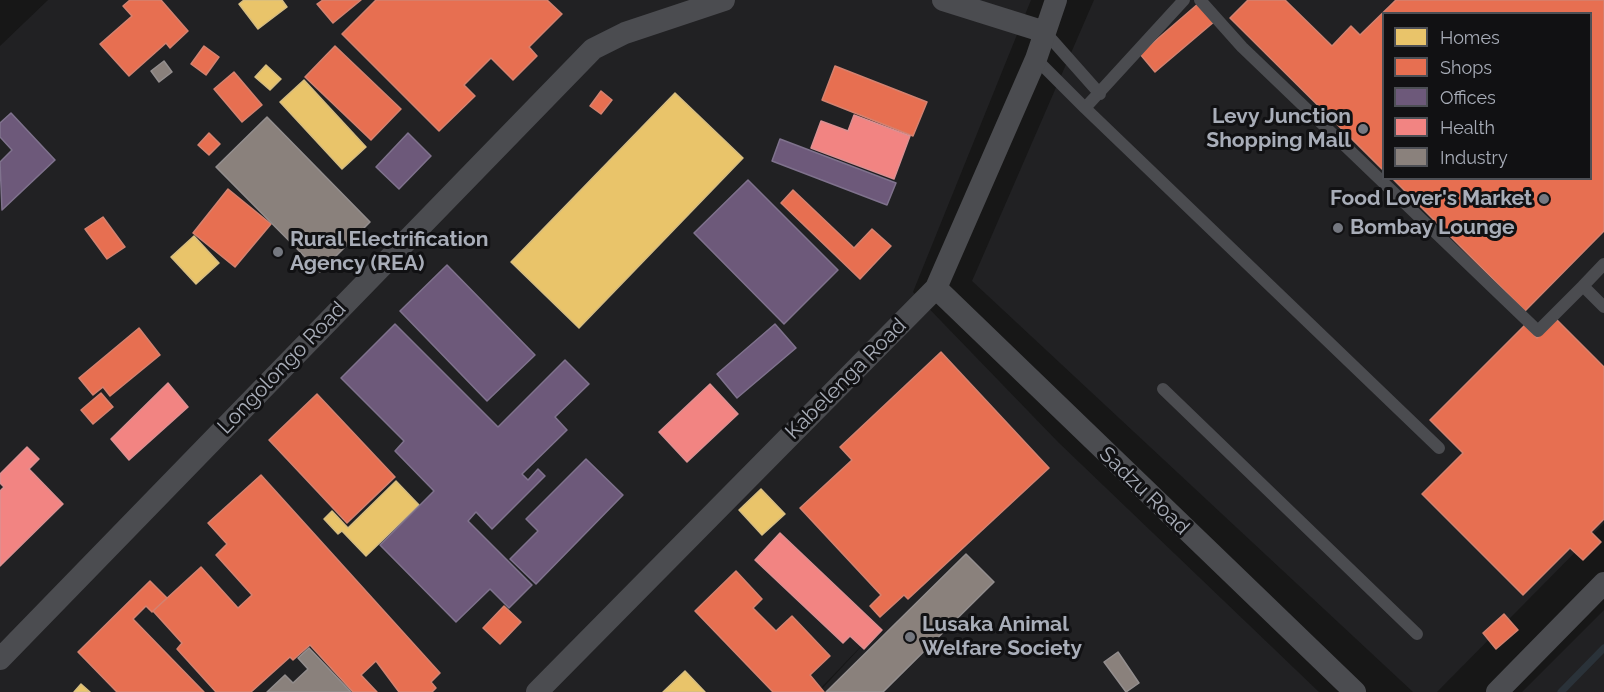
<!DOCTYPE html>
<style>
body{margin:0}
#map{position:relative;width:1604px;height:692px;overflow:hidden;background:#171717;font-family:Raleway,sans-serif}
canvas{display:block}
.legend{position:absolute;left:1382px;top:12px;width:210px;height:168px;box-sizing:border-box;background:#111113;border:2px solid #4d4f55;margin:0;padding:8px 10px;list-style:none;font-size:18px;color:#a8adb8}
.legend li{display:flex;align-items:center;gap:12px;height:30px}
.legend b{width:30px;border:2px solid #4d4f55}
</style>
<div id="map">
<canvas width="1604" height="692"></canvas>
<ul class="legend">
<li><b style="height:16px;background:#e9c46a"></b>Homes</li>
<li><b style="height:16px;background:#e76f51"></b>Shops</li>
<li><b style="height:16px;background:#6d597a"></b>Offices</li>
<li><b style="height:16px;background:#f28482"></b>Health</li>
<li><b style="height:16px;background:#8a817c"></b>Industry</li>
</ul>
</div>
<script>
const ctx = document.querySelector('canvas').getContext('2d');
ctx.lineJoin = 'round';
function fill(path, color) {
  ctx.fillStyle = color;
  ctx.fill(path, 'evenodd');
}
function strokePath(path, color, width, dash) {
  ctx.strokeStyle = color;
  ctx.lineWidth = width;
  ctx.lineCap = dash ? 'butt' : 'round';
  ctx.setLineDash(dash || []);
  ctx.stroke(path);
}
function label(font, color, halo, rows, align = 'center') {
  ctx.font = font + ' Raleway,sans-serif';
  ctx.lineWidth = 6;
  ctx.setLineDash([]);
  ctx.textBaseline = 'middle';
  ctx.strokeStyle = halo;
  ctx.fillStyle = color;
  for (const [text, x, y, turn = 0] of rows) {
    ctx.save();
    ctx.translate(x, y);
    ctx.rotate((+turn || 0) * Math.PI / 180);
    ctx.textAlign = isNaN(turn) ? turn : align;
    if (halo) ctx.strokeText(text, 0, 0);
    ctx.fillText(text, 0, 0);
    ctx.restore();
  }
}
fill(new Path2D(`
 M48 0H1031L913 292 1058 442 1319 692H819L887 619 817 692H0V46Z
 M1094 0H1604V523L1437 692H1413L972 281ZM1384 14H1590V178H1384Z
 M1604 610V692H1522Z`), '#212123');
const homes = new Path2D(`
 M244 0H282L287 7 258 29 239 4Z
 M266 65 281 79 270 90 255 77Z
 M304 80 366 147 342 169 280 102Z
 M675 93 743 158 579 328 511 262Z
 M194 236 219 263 196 284 171 257Z
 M396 481 419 505 366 556 342 531 338 534 324 519 332 511 348 528Z
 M761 489 785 514 762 535 739 510Z
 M685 671 705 692H663Z
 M81 684 90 692H74Z`);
fill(homes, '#e9c46a');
strokePath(homes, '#d6bd81', 1.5);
const shops = new Path2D(`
 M130 0H161L188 31 170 48 166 43 129 76 100 44 132 16 123 6Z
 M323 0H361L333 23 317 4Z
 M376 0H547L562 14 529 47 537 56 513 80 491 58 464 85 475 96 439 131 342 34Z
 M1248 0H1285L1332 46 1351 26 1360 35 1396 0H1604V231L1525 311 1392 178H1590V14H1384V171L1230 18Z
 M1199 3 1215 21 1155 72 1140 54Z
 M204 46 219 57 206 75 191 64Z
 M335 46 401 109 371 140 305 77Z
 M835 66 927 102 913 136 822 100Z
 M234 72 262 105 242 122 214 89Z
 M601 91 612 100 601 114 590 106Z
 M209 133 220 144 209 155 198 145Z
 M228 189 271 224 235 267 193 233Z
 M793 190 854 248 872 229 891 246 860 279 781 203Z
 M103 217 125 247 107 259 85 229Z
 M1556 319 1604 367V519L1591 532 1601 542 1583 560 1570 548 1523 595 1422 494 1463 453 1430 420 1525 325 1537 338Z
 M139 328 160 355 110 396 103 387 93 395 79 378Z
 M941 352 1049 468 908 599 904 595 880 617 870 606 881 595 800 508 852 460 840 447Z
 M101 393 113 407 93 424 81 410Z
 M317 394 395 477 347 523 269 440Z
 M261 475 440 673 431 682 436 688 432 692H399L376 661 361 675 377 692H353L310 645 293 660 290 657 251 692H216L177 649 182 643 153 611 201 567 238 608 252 595 216 555 227 544 208 523Z
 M736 571 762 599 753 608 776 631 792 616 830 656 810 675 824 692H773L695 611Z
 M150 581 167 598 152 612 146 606 133 619 204 692H117L78 652Z
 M504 606 521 622 500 644 483 628Z
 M1504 614 1518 630 1496 649 1483 633Z`);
fill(shops, '#e76f51');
strokePath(shops, '#d48270', 1.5);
const offices = new Path2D(`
 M11 113 55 160 2 210 0 162 12 150 0 137V123Z
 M408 133 431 156 399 189 376 167Z
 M780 139 896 183 887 205 772 161Z
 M748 180 838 270 784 324 694 233Z
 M447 265 535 355 487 401 400 311Z
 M395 324 498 427 565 360 589 384 555 417 567 430 522 474 528 480 538 469 545 476 492 529 476 512 468 521 532 585 509 608 490 589 456 622 380 545 434 491 395 451 404 441 341 378Z
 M775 324 796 348 737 398 717 374Z
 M586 459 623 495 536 584 510 559 538 531 526 519Z`);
fill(offices, '#6d597a');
strokePath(offices, '#7f728d', 1.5);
const health = new Path2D(`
 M854 115 910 136 894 179 811 148 821 121 848 131Z
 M168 383 188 407 129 460 111 439Z
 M710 384 738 414 687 462 659 432Z
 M27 447 39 459 29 469 63 504 0 566V491L4 487 0 483V474Z
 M780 533 882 630 864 649 850 636 843 643 755 560Z`);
fill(health, '#f28482');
strokePath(health, '#dc9092', 1.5);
const industry = new Path2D(`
 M164 61 172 72 159 82 151 71Z
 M267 117 370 222 320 272 216 167Z
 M966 554 994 582 883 692H826Z
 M309 648 351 692H267L285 675 293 683 308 669 298 658Z
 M1118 652 1139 683 1126 692 1104 662Z`);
fill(industry, '#8a817c');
strokePath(industry, '#938e8e', 1.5);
strokePath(new Path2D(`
 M1561 692 1604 648`), '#2a3239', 7);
strokePath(new Path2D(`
 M1184 0 1085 108 1439 448
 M1200 0 1242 47 1538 331 1583 286
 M1045 32 1100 94
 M1036 59 1085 108
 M1604 264 1583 286 1604 307
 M1163 389 1417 634`), '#4b4c50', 12);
strokePath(new Path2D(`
 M943 0 1045 32
 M936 288 1355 692
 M0 659 593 49 625 33 724 0
 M537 692 936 288 1036 59 1056 0
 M1497 692 1604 583`), '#4b4c50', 22);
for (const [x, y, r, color] of [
 [1363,129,6,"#757880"],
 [1544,199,6,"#757880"],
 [1338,228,6,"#757880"],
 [278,252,6,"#757880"],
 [910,637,6,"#757880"]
]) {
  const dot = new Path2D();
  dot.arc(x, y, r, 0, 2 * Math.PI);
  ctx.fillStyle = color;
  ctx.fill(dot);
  strokePath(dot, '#111113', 2);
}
label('bold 21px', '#a8adb8', '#111113', [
 ["Levy Junction",1351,117,"right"],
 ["Shopping Mall",1351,141,"right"],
 ["Food Lover's Market",1532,199,"right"],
 ["Bombay Lounge",1350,228],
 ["Rural Electrification",290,240],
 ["Agency (REA)",290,264],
 ["Lusaka Animal",922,625],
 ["Welfare Society",922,649]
], 'left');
label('21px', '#a8adb8', '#111113', [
 ["Longolongo Road",282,368,-46],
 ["Kabelenga Road",846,379,-45],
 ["Sadzu Road",1144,491,44]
]);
</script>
